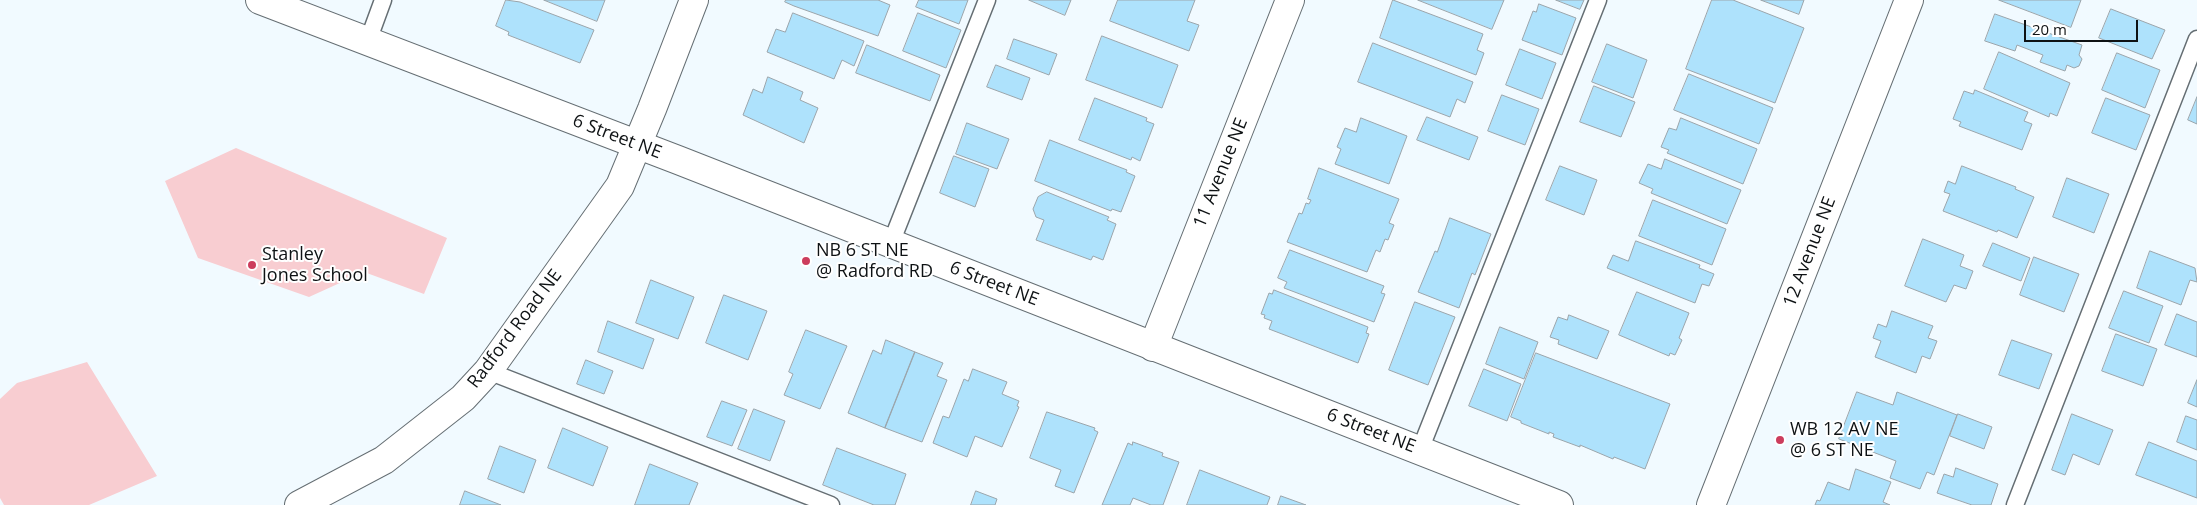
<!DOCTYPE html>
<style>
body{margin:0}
#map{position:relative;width:2197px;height:505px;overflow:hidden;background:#f1faff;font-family:"Open Sans",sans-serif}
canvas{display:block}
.scale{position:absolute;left:2024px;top:20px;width:114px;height:22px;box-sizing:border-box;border:2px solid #0e1214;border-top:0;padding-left:6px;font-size:15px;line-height:18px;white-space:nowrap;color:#0e1214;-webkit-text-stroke:4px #fff;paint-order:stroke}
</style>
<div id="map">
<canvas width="2197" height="505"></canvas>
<div class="scale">20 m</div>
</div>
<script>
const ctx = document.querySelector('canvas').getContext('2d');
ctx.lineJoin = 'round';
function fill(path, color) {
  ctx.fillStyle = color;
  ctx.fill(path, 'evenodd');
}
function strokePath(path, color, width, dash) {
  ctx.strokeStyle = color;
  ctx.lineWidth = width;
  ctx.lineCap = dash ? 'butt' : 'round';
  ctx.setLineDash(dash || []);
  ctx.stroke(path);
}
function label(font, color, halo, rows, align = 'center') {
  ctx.font = font + ' "Open Sans",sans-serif';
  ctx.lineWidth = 4;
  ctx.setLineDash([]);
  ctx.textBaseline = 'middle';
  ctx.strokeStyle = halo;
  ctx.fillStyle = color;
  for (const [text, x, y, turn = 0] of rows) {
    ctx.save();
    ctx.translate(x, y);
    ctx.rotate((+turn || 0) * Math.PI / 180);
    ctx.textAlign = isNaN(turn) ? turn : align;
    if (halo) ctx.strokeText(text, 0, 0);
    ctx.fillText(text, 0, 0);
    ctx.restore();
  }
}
fill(new Path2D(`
 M236 148 447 238 424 294 364 272 309 297 198 258 165 181Z
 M87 362 157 476 89 505H4L0 498V399L17 383Z`), '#f8cdd1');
const building = new Path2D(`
 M506 0 520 2 594 30 580 63 508 35 509 32 496 26Z
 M544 0H605L597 21Z
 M786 0H878L890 5 878 36 794 6 785 2Z
 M919 0H968L959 24 916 7Z
 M1029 0H1071L1065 15Z
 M1118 0H1195L1187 21 1199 25 1189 51 1110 21Z
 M1393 0 1483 34 1477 50 1484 53 1476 75 1380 38Z
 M1418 0H1504L1492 29Z
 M1556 0H1584L1580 9Z
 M1712 0H1733L1804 28 1775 103 1686 69Z
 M1761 0H1804L1799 14Z
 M1999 0H2081L2071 27Z
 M1539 4 1576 18 1562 55 1522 40 1533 11 1536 12Z
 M2111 9 2165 30 2152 59 2099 38Z
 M793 13 864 41 854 66 842 60 834 79 767 52 776 29 785 32Z
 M918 13 961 30 946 68 903 51Z
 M1995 14 2082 45 2079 55 2082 59 2079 66 2074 68 2067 65 2065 71 2040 62 2043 55 2017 45 2015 51 1985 41Z
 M1102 36 1178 65 1162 108 1086 80Z
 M1014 39 1057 54 1049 75 1007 59Z
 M1373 43 1473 82 1465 103 1457 99 1450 117 1358 82Z
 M1607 44 1647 60 1633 98 1592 82Z
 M867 45 940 75 930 101 856 73Z
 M1520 49 1556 63 1542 99 1506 85Z
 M1999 52 2070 83 2057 116 2050 113 2049 117 1984 89Z
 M2117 53 2160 70 2145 108 2102 90Z
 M996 65 1030 78 1022 100 987 87Z
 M1689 74 1773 108 1759 144 1674 110Z
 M768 77 803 92 800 100 818 108 804 143 743 115 753 89 762 93Z
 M1594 86 1635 102 1621 137 1580 122Z
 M1975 90 2028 112 2024 121 2032 124 2022 150 1959 126 1961 122 1953 119 1964 91 1973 94Z
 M1502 95 1539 109 1525 145 1488 131Z
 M2197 97V124L2188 120Z
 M1095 98 1147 118 1146 121 1154 124 1140 161 1132 157 1131 160 1079 140Z
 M2106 98 2150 115 2136 150 2092 133Z
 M1427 117 1478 137 1469 160 1417 140Z
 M1361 118 1407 136 1389 184 1335 164 1341 149 1337 147 1345 128 1356 132Z
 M1681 118 1757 149 1743 184 1667 153 1669 150 1661 147 1669 128 1676 130Z
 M967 123 1009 139 997 169 956 154Z
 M1050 140 1127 170 1126 172 1135 176 1121 212 1112 209 1111 211 1035 181Z
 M954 156 989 169 975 207 940 193Z
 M1665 159 1741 190 1727 224 1651 193 1653 189 1639 183 1648 164 1661 169Z
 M1560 166 1597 180 1584 215 1546 200Z
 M1962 166 2016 187 2015 189 2034 197 2017 238 1998 230 1997 232 1943 211 1950 194 1944 192 1948 181 1955 184Z
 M1319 168 1399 199 1389 223 1394 225 1388 240 1385 239 1380 252 1376 250 1367 272 1287 242 1299 213 1302 214 1306 203 1309 204 1311 200 1308 199Z
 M2067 178 2109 194 2094 233 2053 217Z
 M1047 192 1109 217 1107 220 1116 224 1103 260 1093 256 1091 260 1036 240 1044 220 1036 217 1033 209 1038 197Z
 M1653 200 1726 229 1712 265 1639 236Z
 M1450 218 1491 234 1475 275 1472 273 1459 308 1418 292 1435 251 1437 252Z
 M1923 239 1964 255 1960 266 1973 271 1966 289 1954 285 1946 302 1905 286Z
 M1636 241 1700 265 1699 268 1714 274 1709 286 1702 284 1695 303 1607 268 1613 255 1628 261Z
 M1993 243 2030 258 2021 281 1983 266Z
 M1290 250 1384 286 1381 293 1385 294 1374 322 1284 288 1287 282 1278 278Z
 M2150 251 2195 268 2197 282 2190 280 2181 305 2137 288Z
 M2034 257 2079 274 2064 312 2020 295Z
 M651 280 694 297 678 339 636 323Z
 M1274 290 1368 327 1366 333 1369 334 1358 363 1269 329 1272 321 1264 318 1265 315 1261 314 1269 293 1272 294Z
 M2124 291 2163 306 2149 343 2109 328Z
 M1637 292 1689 313 1679 338 1682 340 1675 355 1670 353 1669 356 1619 335Z
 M724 295 767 311 748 360 706 343Z
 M1415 302 1455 317 1428 385 1389 370Z
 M1892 311 1933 326 1928 338 1937 341 1930 359 1922 356 1916 373 1875 357 1881 341 1873 338 1878 324 1886 327Z
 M2177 314 2197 322V357L2165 345Z
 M1569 315 1609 331 1597 359 1558 344 1559 340 1550 337 1558 317 1567 320Z
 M608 321 654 339 643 369 598 352Z
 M1500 327 1538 342 1524 379 1486 364Z
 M806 330 847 346 820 409 784 395 793 374 789 372Z
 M2116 334 2157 349 2143 386 2102 371Z
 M886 340 915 352 885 428 848 413 873 350 881 354Z
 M2012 340 2052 354 2039 389 1999 375Z
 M915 352 943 363 937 376 947 380 922 442 885 428Z
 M1536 353 1670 404 1645 469 1614 457 1613 459 1580 445V447L1553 437 1554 434 1549 432V434L1521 423V421L1511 417Z
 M586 360 613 371 604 394 577 384Z
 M973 369 1007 382 1002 394 1019 401 1017 406 1019 407 1002 447 975 436 967 457 933 443 943 416 949 418 964 379 968 381Z
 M1484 369 1521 384 1507 421 1469 406Z
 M2197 380V407L2188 403Z
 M1857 392 1893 405 1897 392 1957 415 1934 475 1927 472 1920 489 1890 478 1896 461 1839 439Z
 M722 401 747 410 732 446 707 437Z
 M754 409 785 421 770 461 738 449Z
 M1047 412 1095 428 1094 430 1098 432 1074 493 1055 486 1061 470 1030 458Z
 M1958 414 1992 427 1984 449 1950 436Z
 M2072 414 2113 430 2099 465 2073 454 2065 475 2052 470Z
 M2186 416 2197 420V450L2177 442Z
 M563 428 608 447 593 486 548 468Z
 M1133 442 1163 453 1162 456 1179 462 1163 505H1151L1133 498 1130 505H1102L1128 443 1132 445Z
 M2149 442 2197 461V498L2136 475Z
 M500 446 536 460 524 493 488 479Z
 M837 448 906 474 895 505H874L823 485Z
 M650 464 698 483 689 505H635Z
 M1956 468 1998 484 1991 505H1972L1937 493 1944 474 1953 477Z
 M1856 469 1891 482 1883 502 1890 505H1815L1817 500 1820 501 1828 482 1849 490Z
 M1200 470 1270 497 1267 505H1187Z
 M465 491 501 505H460Z
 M976 491 997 499 995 505H971Z
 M1281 496 1306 505H1278Z`);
fill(building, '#aee2fc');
strokePath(building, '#9ba5ab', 1);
const lane = new Path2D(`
 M368 41 383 0
 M891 243 987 0
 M488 371 831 505
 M1420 450 1598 0
 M2015 505 2197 39`);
const street = new Path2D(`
 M1153 347 1290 0
 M299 505 384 460 463 398 488 371 620 186 652 109 694 0`);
const secondary = new Path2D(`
 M260 0 678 160 1559 505
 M1711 505 1909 0`);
strokePath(lane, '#656e73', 19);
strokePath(street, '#656e73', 30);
strokePath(secondary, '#656e73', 30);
strokePath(lane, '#fff', 16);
strokePath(street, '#fff', 28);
strokePath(secondary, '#fff', 28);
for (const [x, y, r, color] of [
 [806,261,5,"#cc3d5d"],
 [252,265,5,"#cc3d5d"],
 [1780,440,5,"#cc3d5d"]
]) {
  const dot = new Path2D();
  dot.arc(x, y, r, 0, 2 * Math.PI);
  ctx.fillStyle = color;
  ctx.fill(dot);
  strokePath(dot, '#fff', 2);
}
label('18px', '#0e1214', '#fff', [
 ["6 Street NE",617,137,21],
 ["11 Avenue NE",1221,173,-68],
 ["12 Avenue NE",1810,252,-69],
 ["6 Street NE",994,284,21],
 ["Radford Road NE",515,329,-53],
 ["6 Street NE",1371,431,21]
]);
label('18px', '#0e1214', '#fff', [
 ["NB 6 ST NE",816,251],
 ["@ Radford RD",816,272],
 ["Stanley",262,255],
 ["Jones School",262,276],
 ["WB 12 AV NE",1790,430],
 ["@ 6 ST NE",1790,451]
], 'left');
</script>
